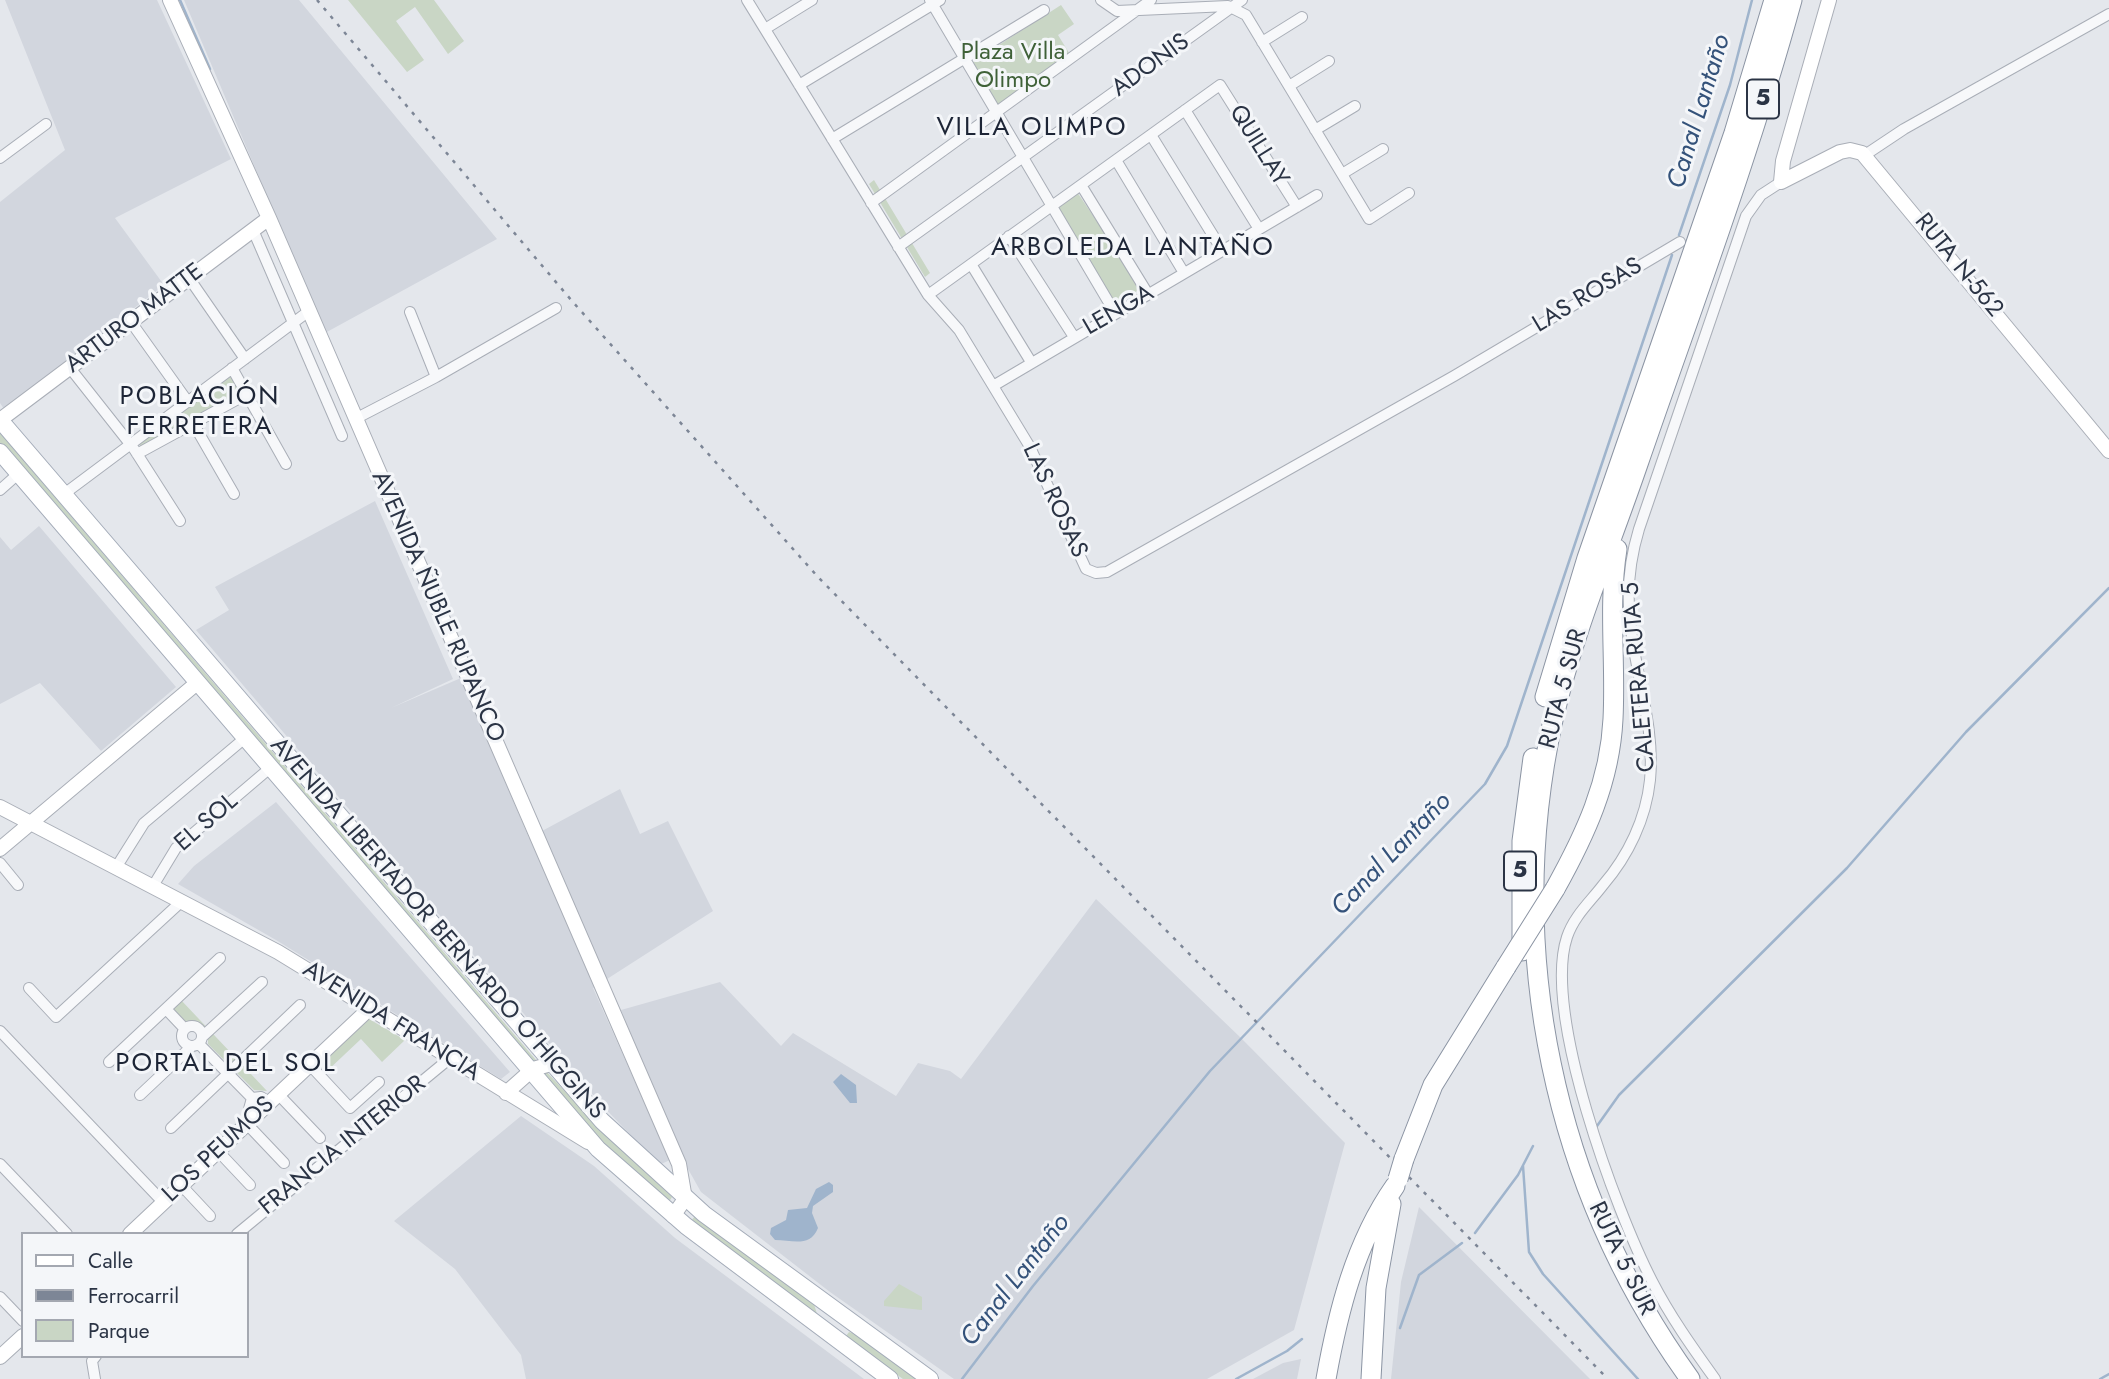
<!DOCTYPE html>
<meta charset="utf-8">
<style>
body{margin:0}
#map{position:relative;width:2109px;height:1379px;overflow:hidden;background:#e4e7ec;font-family:Jost,sans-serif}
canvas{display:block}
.legend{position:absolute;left:21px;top:1232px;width:228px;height:126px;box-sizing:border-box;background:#f4f6f9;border:2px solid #a4a8b1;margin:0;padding:9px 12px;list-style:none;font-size:21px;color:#2b3445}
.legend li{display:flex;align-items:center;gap:14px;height:35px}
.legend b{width:35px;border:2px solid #a4a8b1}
</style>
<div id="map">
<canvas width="2109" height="1379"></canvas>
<ul class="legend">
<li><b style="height:9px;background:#fff"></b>Calle</li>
<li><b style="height:9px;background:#7d8696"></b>Ferrocarril</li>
<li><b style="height:19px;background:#c9d6c5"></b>Parque</li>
</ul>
</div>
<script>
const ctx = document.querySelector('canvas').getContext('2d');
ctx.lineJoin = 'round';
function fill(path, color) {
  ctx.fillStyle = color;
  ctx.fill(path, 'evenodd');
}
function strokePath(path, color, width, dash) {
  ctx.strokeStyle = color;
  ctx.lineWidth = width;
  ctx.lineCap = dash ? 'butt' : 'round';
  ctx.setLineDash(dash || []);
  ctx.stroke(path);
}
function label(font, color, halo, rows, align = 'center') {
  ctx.font = font + ' Jost,sans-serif';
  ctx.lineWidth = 6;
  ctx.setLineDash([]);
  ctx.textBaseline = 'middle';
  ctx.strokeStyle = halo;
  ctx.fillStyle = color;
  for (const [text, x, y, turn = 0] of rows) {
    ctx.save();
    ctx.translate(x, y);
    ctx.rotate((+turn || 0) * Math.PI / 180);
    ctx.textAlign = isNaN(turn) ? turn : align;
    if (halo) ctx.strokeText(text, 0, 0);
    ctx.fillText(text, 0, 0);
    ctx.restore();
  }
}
fill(new Path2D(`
 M5 0H157L231 159 115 218 164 285 4 409 0 403V202L65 150Z
 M184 0H299L497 239 325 333Z
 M375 501 453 679 391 708 461 678 529 838 620 789 640 834 668 821 713 911 593 988 670 1160 659 1165 600 1103 196 630 229 610 215 587Z
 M39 526 176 687 101 751 40 683 0 704V537L11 550Z
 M276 802 351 889 510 1072 501 1079 276 940 178 884 194 866Z
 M1096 899 1241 1038 1345 1143 1294 1330 1207 1379H954L830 1292 701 1192 679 1153 621 1010 720 982 781 1046 793 1033 896 1096 918 1063 950 1071 961 1079Z
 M521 1116 594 1166 675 1238 864 1379H526L521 1355 455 1269 394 1221Z
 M1419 1207 1590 1379H1391L1401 1282Z
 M1301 1359 1297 1379H1253L1283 1363Z`), '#d2d6de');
fill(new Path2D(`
 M348 0H434L464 41 448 54 415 7 396 21 424 60 407 72Z
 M1061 5 1074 24 1058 35 1071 56 999 110 971 63Z
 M874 180 930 273 925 277 869 184Z
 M1077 192 1142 288 1114 305 1053 209Z
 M231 376 241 393 142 449 139 444Z
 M0 433 542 1067 608 1137 672 1197 667 1205 602 1144 0 446Z
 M181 1000 267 1091 254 1090 208 1044V1036L198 1023 183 1022 171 1010Z
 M369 1019 405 1040 382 1062 361 1039 326 1072 319 1065Z
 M695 1216 814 1304 817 1314 691 1221Z
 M899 1284 922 1297V1310L884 1306V1301Z
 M849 1332 855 1334 918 1379H903L849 1341 846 1336Z`), '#c9d6c5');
fill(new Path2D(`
 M841 1074 856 1085 857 1103H850L833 1082Z
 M829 1182 833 1185V1192L813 1206 812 1213 818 1228C810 1248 792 1240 775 1240L770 1234 771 1228 786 1220 788 1210 807 1208 816 1189Z`), '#9fb4cc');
strokePath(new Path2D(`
 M180 0 210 69
 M1679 235 1730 85 1752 0
 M1597 1126 1619 1095 1847 868 1966 732 2109 588
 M1523 1166 1529 1252 1543 1274 1638 1379
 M1475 1233 1518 1175 1533 1146
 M1400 1328 1419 1275 1462 1243
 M962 1379 1033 1286 1210 1071 1485 784 1507 746 1672 255
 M1236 1379 1287 1351 1302 1339
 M2100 1379 2109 1374`), '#9fb4cc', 2.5);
const street = new Path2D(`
 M747 0 928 295 959 330 1030 447 1086 569 1096 573 1107 572 1454 376 1680 242
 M930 0 1115 313
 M1101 0 1117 11 1228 6 1246 15 1369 219 1409 193
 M765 29 812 0
 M1262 42 1302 17
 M799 85 940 0
 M1289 86 1329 61
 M1185 110 1259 229
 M1315 130 1355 106
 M1151 135 1222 250
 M832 139 1044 10
 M1865 155 1904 129 2109 14
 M0 158 46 124
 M1116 160 1184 273
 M1342 174 1383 149
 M1081 185 1148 294
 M871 203 1151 0
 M253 230 342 436
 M1009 236 1074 337
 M898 247 1242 0
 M971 264 1031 362
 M189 278 245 359
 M928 295 1220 85 1297 207
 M410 312 436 377
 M131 322 188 402
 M70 368 134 449 180 521
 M232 368 286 464
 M993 386 1317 195
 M355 419 436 377 556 308
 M193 423 234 494
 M137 454 247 394
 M0 490 18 474
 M64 494 309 311
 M0 863 18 885
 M117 866 144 823 245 738
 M153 886 176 848 270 768
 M29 988 56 1017 182 901
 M166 1009 184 1028
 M182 1036a10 10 0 1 1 20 0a10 10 0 1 1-20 0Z
 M0 1031 163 1202
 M202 1037 262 982
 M199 1044 252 1098
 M109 1062 220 958
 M309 1064 350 1108 379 1082
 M278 1094 320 1138
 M140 1095 192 1046
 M253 1117 249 1109 252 1098 261 1097 269 1102
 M246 1123 284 1163
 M171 1128 300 1005
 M217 1150 250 1185
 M0 1164 67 1234
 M181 1185 210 1216
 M237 1234 449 1059
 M0 1297 23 1321
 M95 1379 92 1361 96 1356
 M1715 1379C1692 1347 1670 1316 1652 1281 1616 1211 1542 1012 1567 937 1574 916 1590 902 1603 885 1628 856 1646 819 1650 780 1655 728 1637 680 1631 629 1626 595 1629 562 1639 529L1746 216 1761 195 1781 182`);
const secondary = new Path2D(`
 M170 0 269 218 679 1164 685 1199 673 1216
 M1829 0 1783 161 1781 182 1840 152 1850 150 1862 153 2109 451
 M0 420 269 218
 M0 807 278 952 588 1142
 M0 849 197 683
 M506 1093 533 1069 551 1064
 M130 1234 369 1009
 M0 1357 23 1336`);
const primary = new Path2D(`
 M0 420 602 1121 704 1214 930 1379
 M0 452 598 1149 686 1226 890 1379`);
const highway = new Path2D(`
 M1545 697 1587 558 1734 133 1774 0
 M1555 889C1585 835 1610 782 1613 719 1616 662 1608 606 1617 549
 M1522 951V841L1533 758
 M1404 1159 1433 1085 1506 967
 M1326 1379C1338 1312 1355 1243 1395 1186
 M1371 1379 1376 1288 1391 1204
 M1690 1379C1553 1189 1503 950 1553 720 1573 633 1609 549 1638 464 1691 310 1749 157 1792 0`);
strokePath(street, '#a9aeb7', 12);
strokePath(secondary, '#a9aeb7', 16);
strokePath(primary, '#a3abb8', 18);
strokePath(highway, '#8b94a3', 21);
strokePath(street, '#f7f8fa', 10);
strokePath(secondary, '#fff', 14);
strokePath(primary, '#fff', 16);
strokePath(highway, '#fff', 19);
strokePath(new Path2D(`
 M317 0 572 301 818 577 1608 1379`), '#7d8696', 2.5, [3.5, 7]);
const highwayBridge = new Path2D(`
 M1506 967 1555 889
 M1398 1179 1404 1159`);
strokePath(highwayBridge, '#8b94a3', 21, []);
strokePath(highwayBridge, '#fff', 19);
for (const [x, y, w] of [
 [1763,99,32],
 [1520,871,32]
]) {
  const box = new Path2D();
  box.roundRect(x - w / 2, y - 19.5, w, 39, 5);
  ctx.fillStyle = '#f4f6f9';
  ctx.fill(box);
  strokePath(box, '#2b3445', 2);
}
label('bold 23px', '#2b3445', null, [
 ["5",1763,99],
 ["5",1520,871]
]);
label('24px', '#3f6138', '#f4f6f9', [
 ["Plaza Villa",1013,53],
 ["Olimpo",1013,81]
]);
label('24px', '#2b3445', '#f4f6f9', [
 ["ADONIS",1151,66,-36],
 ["QUILLAY",1258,146,58],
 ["RUTA N-562",1958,266,51],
 ["LAS ROSAS",1588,296,-31],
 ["LENGA",1119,311,-30],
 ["ARTURO MATTE",135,319,-37],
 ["LAS ROSAS",1054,501,65],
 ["AVENIDA ÑUBLE RUPANCO",437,607,66],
 ["CALETERA RUTA 5",1640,677,-95],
 ["RUTA 5 SUR",1564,689,-75],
 ["EL SOL",207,823,-41],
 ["AVENIDA LIBERTADOR BERNARDO O'HIGGINS",437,929,49],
 ["AVENIDA FRANCIA",391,1022,32],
 ["FRANCIA INTERIOR",343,1146,-39],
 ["LOS PEUMOS",219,1150,-43],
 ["RUTA 5 SUR",1621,1259,64]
]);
label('italic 26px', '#34527a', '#f4f6f9', [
 ["Canal Lantaño",1700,112,-73],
 ["Canal Lantaño",1392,855,-46],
 ["Canal Lantaño",1016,1281,-52]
]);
ctx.letterSpacing = '2px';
label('26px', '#1d2536', '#f4f6f9', [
 ["VILLA OLIMPO",1032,129],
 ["ARBOLEDA LANTAÑO",1133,249],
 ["POBLACIÓN",200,398],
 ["FERRETERA",200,428],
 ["PORTAL DEL SOL",226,1065]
]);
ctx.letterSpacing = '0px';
</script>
